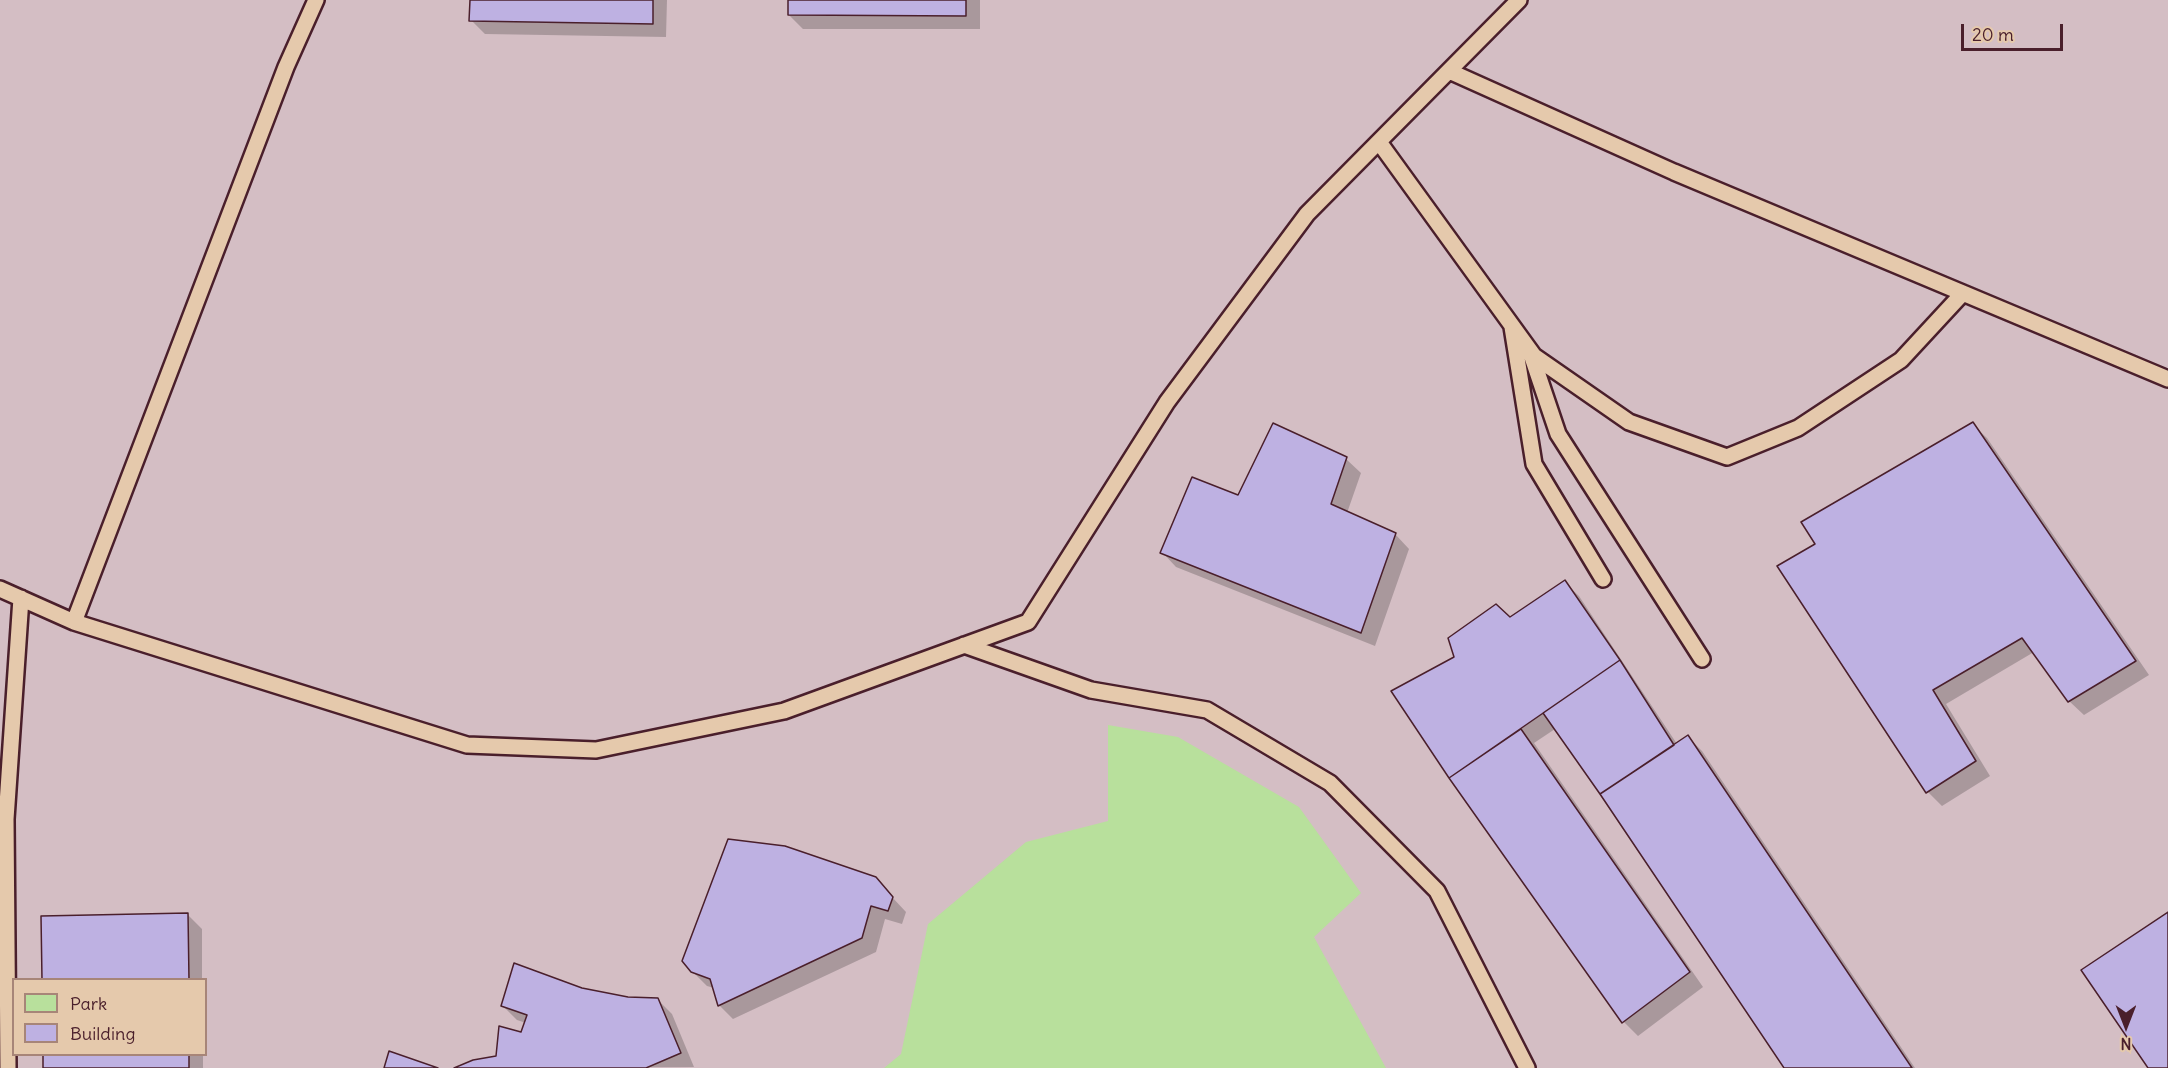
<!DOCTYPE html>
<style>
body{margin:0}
#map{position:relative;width:2168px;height:1068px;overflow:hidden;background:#ddc4b7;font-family:Delius,sans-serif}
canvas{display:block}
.legend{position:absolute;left:12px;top:978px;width:195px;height:78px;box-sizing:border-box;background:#e5c9ac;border:2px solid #a78578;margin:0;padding:8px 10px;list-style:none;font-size:18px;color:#4a1f2b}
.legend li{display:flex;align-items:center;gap:12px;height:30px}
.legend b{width:30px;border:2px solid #a78578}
.north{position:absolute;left:2096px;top:996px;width:60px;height:60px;-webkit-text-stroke:4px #e5c9ac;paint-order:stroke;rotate:180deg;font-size:16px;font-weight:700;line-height:24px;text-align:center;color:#4a1f2b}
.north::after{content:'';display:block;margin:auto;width:21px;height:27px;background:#4a1f2b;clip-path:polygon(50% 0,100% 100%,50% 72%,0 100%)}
.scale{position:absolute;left:1961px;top:24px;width:102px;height:27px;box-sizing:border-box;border:3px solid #4a1f2b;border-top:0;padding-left:8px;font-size:18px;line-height:21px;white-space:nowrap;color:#4a1f2b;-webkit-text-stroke:4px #e5c9ac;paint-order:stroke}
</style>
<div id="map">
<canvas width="2168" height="1068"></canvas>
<ul class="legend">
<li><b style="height:16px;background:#b8e09c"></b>Park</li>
<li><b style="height:16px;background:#beb1e2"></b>Building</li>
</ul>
<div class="north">N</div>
<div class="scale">20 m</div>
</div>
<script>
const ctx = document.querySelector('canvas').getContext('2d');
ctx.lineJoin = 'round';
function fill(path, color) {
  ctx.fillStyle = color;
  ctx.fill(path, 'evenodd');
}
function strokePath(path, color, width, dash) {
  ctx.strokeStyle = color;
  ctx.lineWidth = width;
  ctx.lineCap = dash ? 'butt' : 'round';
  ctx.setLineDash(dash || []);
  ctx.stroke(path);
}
fill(new Path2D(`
 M0 0H2168V1068H0ZM14 980H206V1054H14Z`), '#d4bec4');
fill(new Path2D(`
 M1108 725 1178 737 1299 807 1361 893 1314 937 1386 1068H884L901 1054 928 924 1026 842 1108 821Z`), '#b8e09c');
fill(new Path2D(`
 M471 0H667L666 37 485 34 471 20Z
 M789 0H980V29H803L789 15Z
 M1972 424 1987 438 2149 675 2084 715 2069 701 2034 652 1946 704 1990 776 1942 806 1928 792 1779 566 1817 545Z
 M1346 459 1361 473 1347 513 1395 534 1409 549 1375 646 1176 567 1162 552 1239 496Z
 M1564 582 1579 596 1677 744 1688 737 1702 751 1915 1068H1785L1555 729 1534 743 1703 987 1638 1036 1624 1022 1393 691 1456 658Z
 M875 879 906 912 902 924 885 919 876 952 733 1019 719 1005 714 988 707 986 692 971Z
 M188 915 202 929V980H43Z
 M582 990 628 998 657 999 672 1014 694 1067 458 1068 497 1058 522 1034 526 1023 517 1020 503 1006Z
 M44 1054H203V1068H44Z`), '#0003');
const building = new Path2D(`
 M470 0H653V24L469 21Z
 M788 0H966V16L788 15Z
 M1973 422 2136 661 2068 702 2022 638 1933 690 1976 761 1926 793 1777 566 1815 544 1801 522Z
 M1273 423 1347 457 1331 504 1396 533 1361 633 1160 553 1192 477 1238 495Z
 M1565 580 1620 660 1449 778 1391 691 1454 657 1448 638 1496 604 1510 617Z
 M1620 660 1674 745 1600 794 1543 713Z
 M1521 729 1690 972 1622 1023 1449 778Z
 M1688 735 1912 1068H1784L1600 794Z
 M728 839 785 846 876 877 893 897 888 911 871 906 862 938 718 1006 710 979 691 972 682 961Z
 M2168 912V1068H2148L2081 970Z
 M188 913 189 980H42L41 916Z
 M514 963 582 988 628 997 658 998 681 1053 646 1068H454L473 1060 496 1056 499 1026 521 1032 527 1015 501 1006Z
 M389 1051 438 1068H384Z
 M43 1054H189V1068H43Z`);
fill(building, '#beb1e2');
strokePath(building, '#4a1f2b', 1.5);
const lane = new Path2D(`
 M1449 71 1674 172 2168 379
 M1379 142 1534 356 1629 422 1727 457 1798 428 1901 360 1963 293
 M1512 327 1534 464 1603 579
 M1530 351 1558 434 1702 659
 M0 589 74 622 467 745 596 750 784 711 1028 622 1167 402 1307 214 1519 0
 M74 622 286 67 316 0
 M964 645 1091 690 1207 710 1330 783 1437 891 1527 1068
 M8 1068 6 819 21 598`);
strokePath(lane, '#4a1f2b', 20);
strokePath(lane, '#e5c9ac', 15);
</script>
